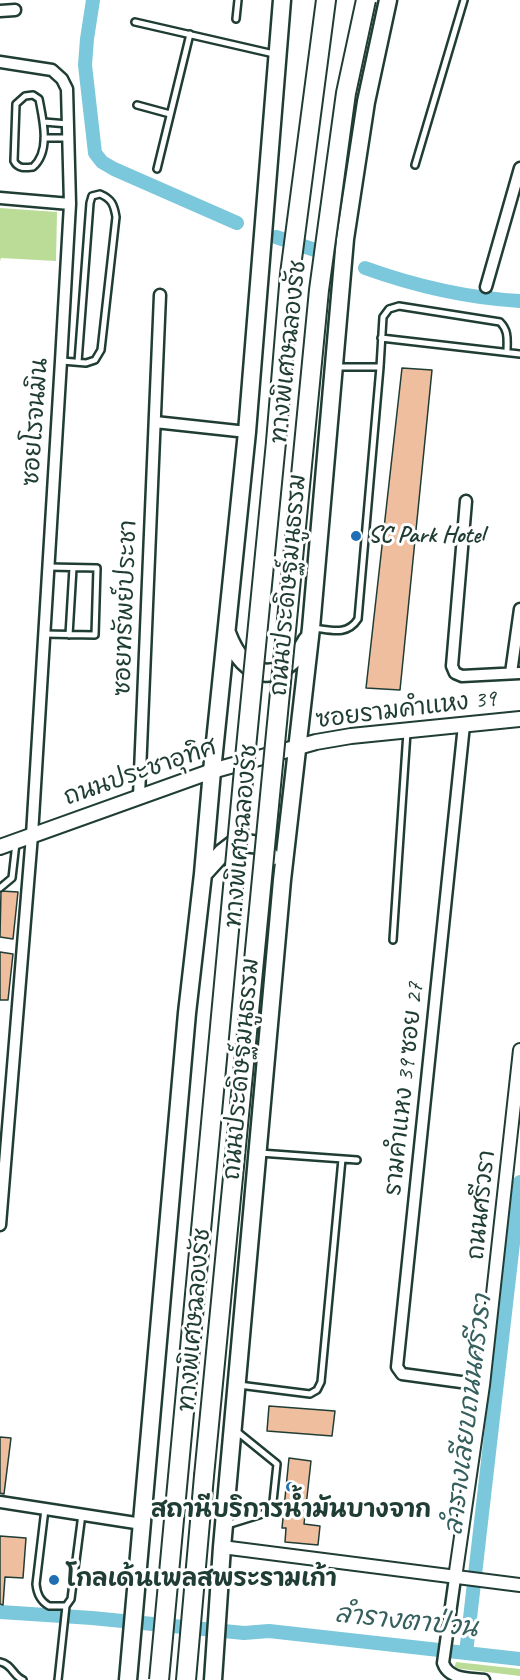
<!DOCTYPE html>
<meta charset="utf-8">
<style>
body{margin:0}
canvas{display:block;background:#fff}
</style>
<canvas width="520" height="1680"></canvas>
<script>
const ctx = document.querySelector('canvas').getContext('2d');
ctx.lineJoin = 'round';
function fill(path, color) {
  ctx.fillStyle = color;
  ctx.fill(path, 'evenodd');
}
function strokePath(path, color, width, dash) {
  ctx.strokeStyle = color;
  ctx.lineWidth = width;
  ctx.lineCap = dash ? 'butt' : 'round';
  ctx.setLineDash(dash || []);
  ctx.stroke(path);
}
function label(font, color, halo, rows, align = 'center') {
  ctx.font = font + ' Caveat,"Playpen Sans Thai",sans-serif';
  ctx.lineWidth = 6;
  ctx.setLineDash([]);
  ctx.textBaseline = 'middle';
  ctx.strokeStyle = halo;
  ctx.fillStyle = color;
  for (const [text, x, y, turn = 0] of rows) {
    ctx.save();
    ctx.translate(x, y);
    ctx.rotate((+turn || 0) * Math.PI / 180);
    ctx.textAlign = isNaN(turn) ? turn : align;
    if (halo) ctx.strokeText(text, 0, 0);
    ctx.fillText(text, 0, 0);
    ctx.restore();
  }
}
fill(new Path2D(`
 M0 208 57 212 56 261 1 258 0 261Z
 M456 1662 520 1669V1676L454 1668Z`), '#bbdc96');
strokePath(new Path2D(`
 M93 0 87 39 85 65 95 153 102 162 114 169 237 223
 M276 237 330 255
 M365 268C415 286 467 298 520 301
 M0 1612 92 1618 244 1633 269 1631 520 1659
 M466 1653 520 1182`), '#7bc7db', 14);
const building = new Path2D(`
 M402 368 432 370 400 690 366 688Z
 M1 891 18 892 13 939 0 937Z
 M0 952 13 954 8 1000H0Z
 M269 1406 335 1411 332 1436 267 1431Z
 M0 1437 11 1438 4 1494 0 1493Z
 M289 1458 311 1461 304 1524 320 1526 318 1545 285 1542 286 1528H282Z
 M0 1536 26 1538 23 1578 5 1577 3 1605 0 1604Z`);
fill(building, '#eebe9e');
strokePath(building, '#1f3d34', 1.5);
const service = new Path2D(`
 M236 19 238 0
 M135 22 274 54
 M33 95 39 99C43 120 51 151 33 167 25 168 18 169 14 161L16 104 25 96Z
 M137 105 170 114
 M44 122 68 124
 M44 138H68
 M415 165 464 0
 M157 169 190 34
 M381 338 520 354
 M62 361 86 363 95 360 101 350 116 217C114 205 112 199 100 194L92 196 90 203 78 362
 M337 367H380
 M314 628C331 630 347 636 358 619L380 367 383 317 389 309 399 306 500 322C509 331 507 340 507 352
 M44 634 95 635 97 568 48 567
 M69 635 73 568
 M0 888 12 878 16 843
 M393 940 407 732
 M260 1153 357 1160
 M239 1385 310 1394 317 1390 321 1382 342 1159
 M45 1509 36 1584C37 1594 40 1601 49 1606H66L71 1599 82 1514
 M227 1525 272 1511 277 1464 235 1430
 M0 1662C12 1664 13 1676 23 1680
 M58 1680 66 1606`);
const minor = new Path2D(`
 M0 11 15 10
 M0 62 52 70 62 79 67 89 70 204 61 361 32 835 0 1225
 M0 198 70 204
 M486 287 520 168
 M155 422 247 432
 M466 501 452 666 455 673 462 676 520 673
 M511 673 520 609
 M464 725 397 1367 402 1374 483 1385
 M139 796 160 295
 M0 1502 142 1524
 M455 1578 443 1663C449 1680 469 1678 484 1680`);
const tertiary = new Path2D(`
 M222 1547 520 1585
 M455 1578 483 1385 520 1050`);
const secondary = new Path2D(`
 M0 847 212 771 316 742 351 736 520 719`);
const primary = new Path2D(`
 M227 633C245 682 282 687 307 640
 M203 874 223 852 236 842 260 845 271 857
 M128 1680 187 1013 203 874 212 771 247 432 282 0
 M213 1680 222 1547 282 880 311 628 345 239 366 102 388 0`);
const motorway = new Path2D(`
 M276 442 290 274 326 0
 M186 1680 204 1476`);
strokePath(service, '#1f3d34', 10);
strokePath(minor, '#1f3d34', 15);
strokePath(tertiary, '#1f3d34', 16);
strokePath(secondary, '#1f3d34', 18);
strokePath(primary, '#1f3d34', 21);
strokePath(motorway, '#1f3d34', 22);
strokePath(service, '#fff', 5);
strokePath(minor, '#fff', 10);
strokePath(tertiary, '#fff', 12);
strokePath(secondary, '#fff', 14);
strokePath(primary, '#fff', 16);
strokePath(motorway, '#fff', 18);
const motorwayBridge = new Path2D(`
 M204 1476 319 290 346 93 366 0
 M159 1680 246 748 276 442`);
strokePath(motorwayBridge, '#1f3d34', 22, []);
strokePath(motorwayBridge, '#fff', 18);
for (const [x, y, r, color] of [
 [356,536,6,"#1f6fb2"],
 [291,1487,6,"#1f6fb2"],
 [54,1580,6,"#1f6fb2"]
]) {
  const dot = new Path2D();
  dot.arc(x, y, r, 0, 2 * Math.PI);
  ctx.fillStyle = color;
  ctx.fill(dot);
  strokePath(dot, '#fff', 2);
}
label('24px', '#1f3d34', '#fff', [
 ["ทางพิเศษฉลองรัช",289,352,-84],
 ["ซอยโรจนมิน",36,422,-86],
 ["ถนนประดิษฐ์มนูธรรม",289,585,-85],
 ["ซอยทรัพย์ประชา",126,608,-88],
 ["ซอยรามคำแหง 39",406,710,-7],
 ["ถนนประชาอุทิศ",140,773,-19],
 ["ทางพิเศษฉลองรัช",242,836,-85],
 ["ถนนประดิษฐ์มนูธรรม",242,1069,-85],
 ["รามคำแหง 39 ซอย 27",405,1089,-84],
 ["ถนนศรีวรา",482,1205,-84],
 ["ทางพิเศษฉลองรัช",195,1320,-85]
]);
label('bold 24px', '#1f3d34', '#fff', [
 ["SC Park Hotel",368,536],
 ["สถานีบริการน้ำมันบางจาก",291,1511,"center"],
 ["โกลเด้นเพลสพระรามเก้า",66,1580]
], 'left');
label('italic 26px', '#36605e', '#fff', [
 ["ลำรางเลียบถนนศรีวรา",469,1415,-83],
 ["ลำรางตาป่วน",406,1622,6]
]);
</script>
